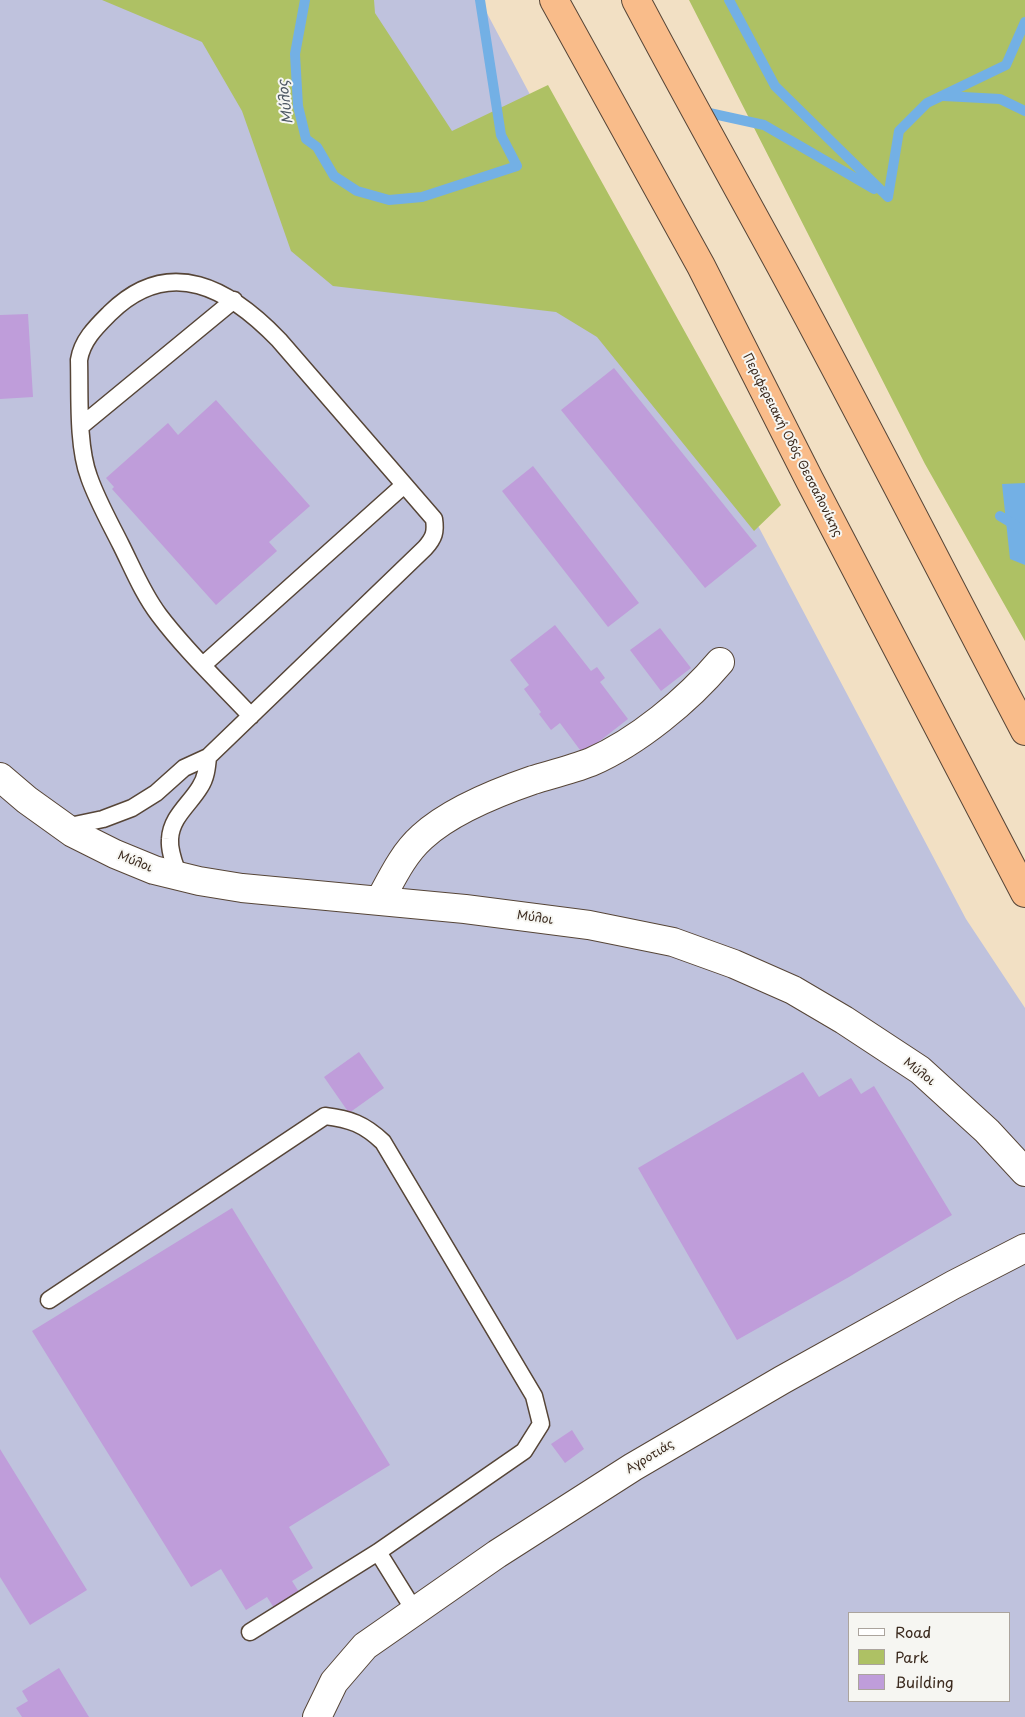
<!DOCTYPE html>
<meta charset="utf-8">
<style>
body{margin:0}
#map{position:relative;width:1025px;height:1717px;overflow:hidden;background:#f2e0c4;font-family:"Playpen Sans",sans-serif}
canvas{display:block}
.legend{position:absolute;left:848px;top:1612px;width:162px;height:90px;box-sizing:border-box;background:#f6f6f2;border:1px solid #aba49d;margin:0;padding:6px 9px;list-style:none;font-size:15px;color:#3b2a1e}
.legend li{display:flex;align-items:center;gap:10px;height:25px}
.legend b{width:25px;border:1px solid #aba49d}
</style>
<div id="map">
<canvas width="1025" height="1717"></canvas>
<ul class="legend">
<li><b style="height:6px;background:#fff"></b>Road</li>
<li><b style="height:14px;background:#aec164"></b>Park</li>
<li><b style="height:14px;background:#bf9dda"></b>Building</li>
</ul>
</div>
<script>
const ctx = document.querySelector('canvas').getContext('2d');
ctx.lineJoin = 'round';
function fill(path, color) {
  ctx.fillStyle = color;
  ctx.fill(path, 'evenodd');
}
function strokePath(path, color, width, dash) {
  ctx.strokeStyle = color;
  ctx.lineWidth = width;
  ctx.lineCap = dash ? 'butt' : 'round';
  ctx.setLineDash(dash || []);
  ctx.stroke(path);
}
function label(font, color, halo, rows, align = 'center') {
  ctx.font = font + ' "Playpen Sans",sans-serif';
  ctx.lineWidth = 4;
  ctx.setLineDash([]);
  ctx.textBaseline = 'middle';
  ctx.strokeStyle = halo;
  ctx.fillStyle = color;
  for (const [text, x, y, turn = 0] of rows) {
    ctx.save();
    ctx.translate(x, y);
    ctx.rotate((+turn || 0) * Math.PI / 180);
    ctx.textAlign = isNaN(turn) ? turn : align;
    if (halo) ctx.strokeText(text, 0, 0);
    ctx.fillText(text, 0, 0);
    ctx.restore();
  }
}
fill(new Path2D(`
 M0 0H480L966 919 1025 1008V1717H0ZM849 1613H1009V1701H849Z`), '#bfc2dd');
fill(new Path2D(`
 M102 0H374L375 13 452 131 548 85 781 505 754 531 597 337 556 312 333 286 291 251 242 111 202 42Z
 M689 0H1025V641L925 464Z`), '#aec164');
fill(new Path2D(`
 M1025 483V565L1010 559 1002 484Z`), '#73b0e5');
strokePath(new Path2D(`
 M305 0 295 54 298 106 306 139 317 147 334 176 357 191 389 200 422 197 517 166 501 135 480 0
 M729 0 775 86 888 197
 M944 96 1000 99 1025 111
 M700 111 764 125 874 189
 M888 197 899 131 927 103 1006 65 1025 22
 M1000 516 1025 531`), '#73b0e5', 10);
fill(new Path2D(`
 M28 314 33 397 0 399V315Z
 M614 368 757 546 705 588 561 410Z
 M216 400 310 506 269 542 277 551 216 605 112 489 114 487 106 478 168 423 178 435Z
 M533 466 639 603 608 627 502 491Z
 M555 625 591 671 597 667 605 678 600 682 628 719 583 754 560 723 551 730 539 714 541 712 524 689 529 685 510 660Z
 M660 628 691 668 661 691 630 650Z
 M359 1052 384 1088 349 1113 324 1077Z
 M803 1072 819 1097 851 1078 861 1094 874 1086 952 1215 849 1277 737 1340 638 1168Z
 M232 1208 390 1465 289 1527 313 1568 292 1581 299 1592 274 1608 267 1597 246 1610 221 1569 191 1587 32 1331Z
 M572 1430 584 1449 565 1463 551 1444Z
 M0 1449 87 1590 30 1625 0 1577Z
 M59 1668 89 1717H22L16 1708 28 1701 22 1691Z`), '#bf9dda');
const lane = new Path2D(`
 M81 426 234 300
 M203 665 404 485
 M65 827 103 819 132 808 156 793 184 768 208 757 425 548C434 538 436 532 434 519L279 340C230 289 170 254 110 313 97 326 82 340 79 360 80 394 77 445 89 477 97 500 110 523 121 545 133 569 143 594 159 615 186 651 220 683 251 716
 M179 877C175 865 169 852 170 839 171 817 190 804 200 787 206 778 207 768 208 757
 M49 1300 325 1116C350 1119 364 1124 383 1142L534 1396 541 1424 524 1451 378 1552 250 1632
 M378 1552 414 1610`);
const street = new Path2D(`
 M0 777 27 800 73 833 115 854 154 870 199 881 242 888 465 909 589 925 673 942 734 964 793 990 844 1020 920 1070 987 1131 1025 1172
 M380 900C392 878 403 854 422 837 449 812 498 792 533 780 553 774 573 769 591 762 637 742 688 700 720 662
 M317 1717 334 1682 365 1646 497 1554 633 1467 782 1380 953 1285 1025 1248`);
const highway = new Path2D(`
 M554 0 701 266 809 479 1025 893
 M636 0C684 91 734 180 783 270 866 423 944 577 1025 731`);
strokePath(lane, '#564537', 19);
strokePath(street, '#564537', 30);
strokePath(highway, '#564537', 30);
strokePath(lane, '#fff', 16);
strokePath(street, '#fff', 28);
strokePath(highway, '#f9bc8a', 28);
label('12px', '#3b2a1e', '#f6f6f2', [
 ["Περιφερειακή Οδός Θεσσαλονίκης",792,445,63],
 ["Μύλοι",135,862,22],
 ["Μύλοι",535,918,8],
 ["Μύλοι",919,1072,38],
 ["Αγροτιάς",650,1457,-31]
]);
label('italic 14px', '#4f5964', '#f6f6f2', [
 ["Μύλος",286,102,-97]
]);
</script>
